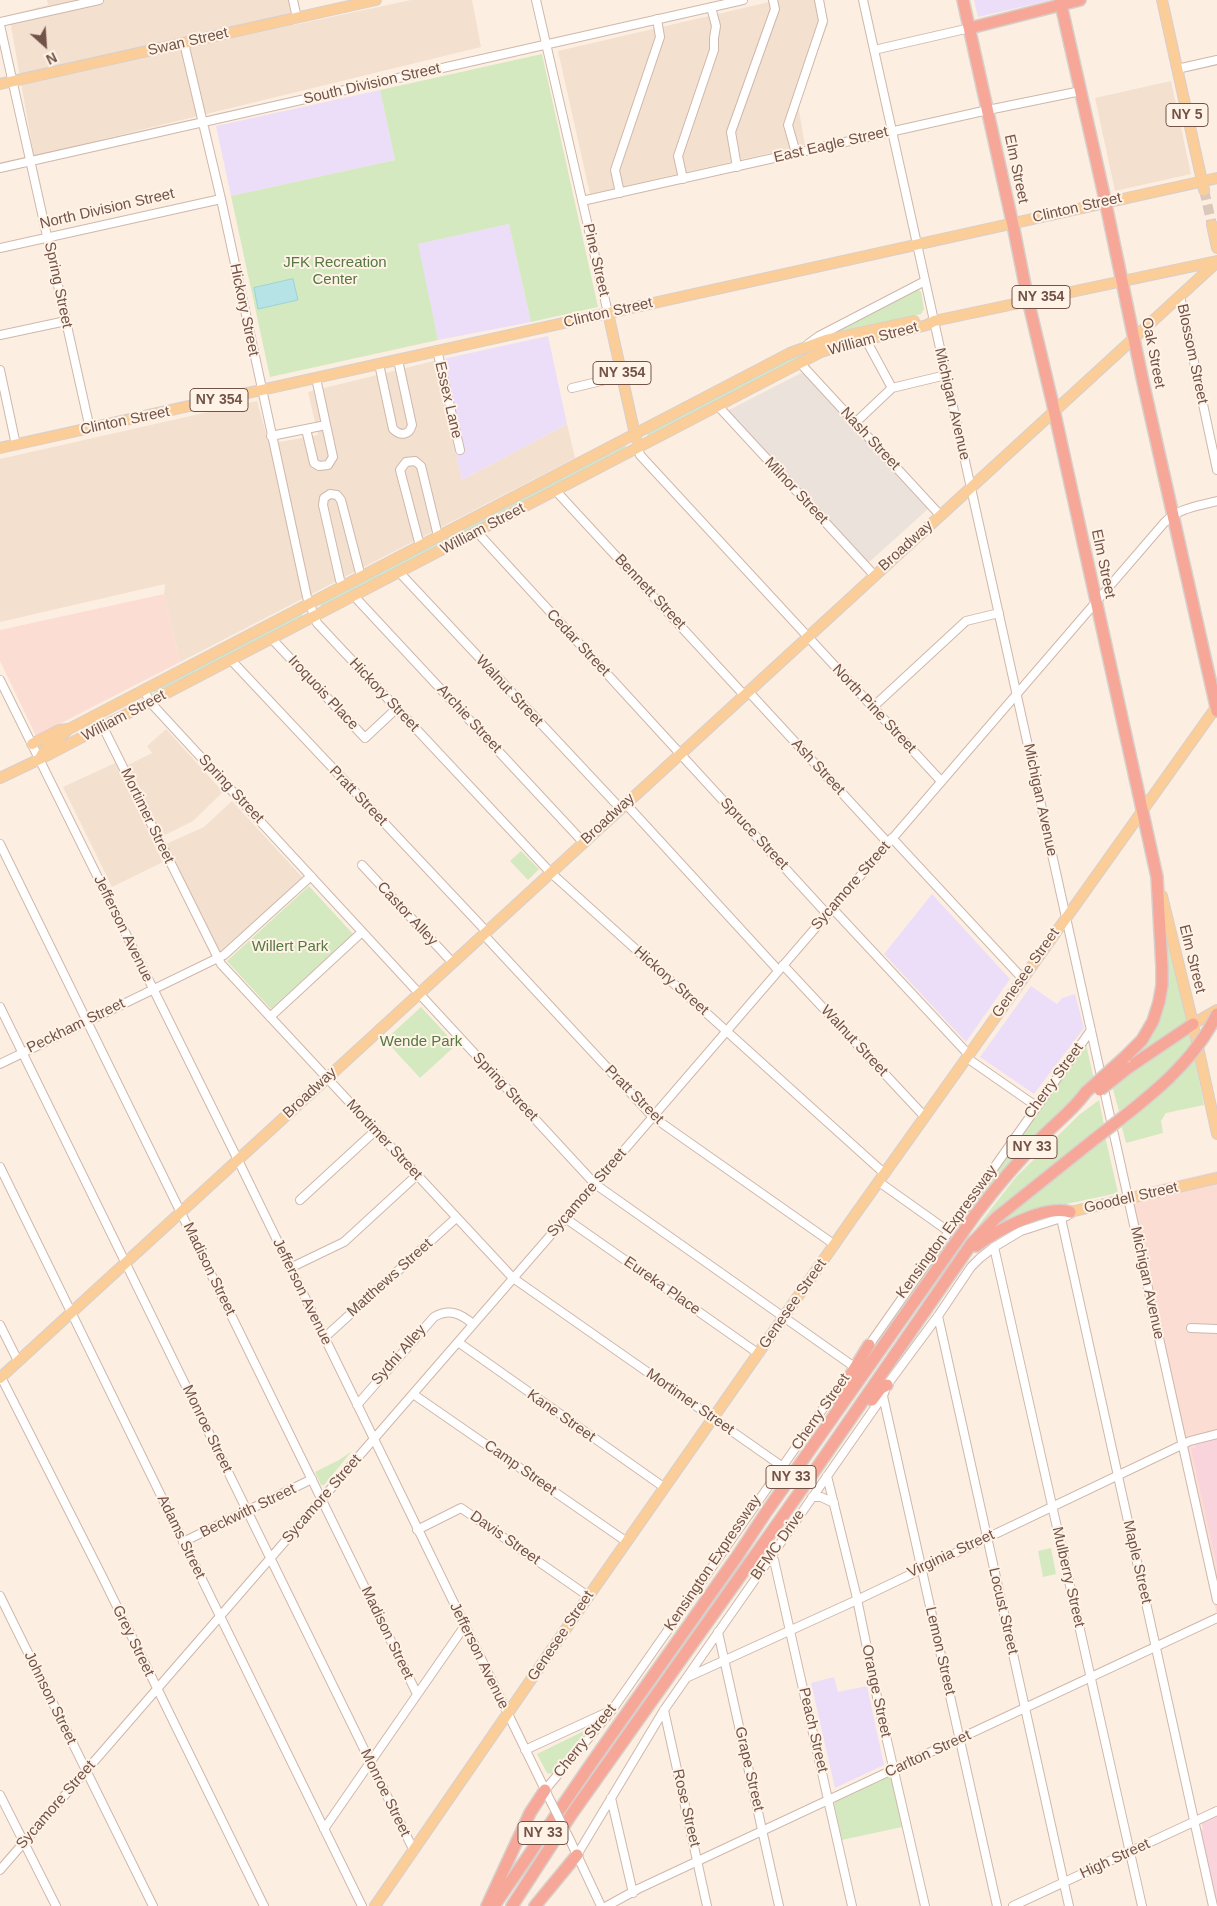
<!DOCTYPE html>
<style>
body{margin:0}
#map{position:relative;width:1217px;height:1906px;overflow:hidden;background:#fcefe1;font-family:Arial,sans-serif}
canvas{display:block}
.north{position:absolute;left:20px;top:20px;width:50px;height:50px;-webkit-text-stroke:4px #fff3e7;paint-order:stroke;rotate:154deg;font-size:14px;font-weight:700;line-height:20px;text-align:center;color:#735348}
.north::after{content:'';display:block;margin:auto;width:18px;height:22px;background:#735348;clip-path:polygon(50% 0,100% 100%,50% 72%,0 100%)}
</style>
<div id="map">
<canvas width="1217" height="1906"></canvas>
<div class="north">N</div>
</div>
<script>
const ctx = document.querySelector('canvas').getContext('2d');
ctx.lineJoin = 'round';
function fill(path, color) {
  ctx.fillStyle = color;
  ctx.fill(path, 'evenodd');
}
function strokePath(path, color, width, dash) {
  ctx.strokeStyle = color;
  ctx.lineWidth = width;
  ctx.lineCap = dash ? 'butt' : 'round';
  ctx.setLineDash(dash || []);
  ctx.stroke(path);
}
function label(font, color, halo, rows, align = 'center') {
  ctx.font = font + ' Arial,sans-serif';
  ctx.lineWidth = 4;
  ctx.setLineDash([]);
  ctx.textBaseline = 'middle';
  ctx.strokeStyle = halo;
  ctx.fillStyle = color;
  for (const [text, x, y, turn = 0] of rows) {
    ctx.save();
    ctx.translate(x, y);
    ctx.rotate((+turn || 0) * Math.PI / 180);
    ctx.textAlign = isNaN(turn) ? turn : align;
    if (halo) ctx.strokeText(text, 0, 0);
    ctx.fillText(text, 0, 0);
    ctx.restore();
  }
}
fill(new Path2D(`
 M47 0H288L294 25 411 0H472L481 47 34 156 9 15 48 5Z
 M778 0H822L828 24 798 105 805 145 590 194 558 51Z
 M1171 81 1191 174 1115 191 1095 98Z
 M434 361 462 480 567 424 575 458 180 662 164 594 165 584 0 622V459L257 401 269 444 318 435 308 392Z
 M166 729 223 792 193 821 163 836 128 765 152 753 147 746Z
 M115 763 163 862 112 887 63 787Z
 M232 801 303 878 220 952 166 844 204 827Z`), '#f3e0cf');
fill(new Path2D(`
 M164 594 180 662 36 736 0 661V630Z
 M1217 1171V1615L1123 1193Z`), '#fcddd4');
fill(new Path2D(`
 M803 372 928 509 867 564 727 411Z`), '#ebe2dc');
fill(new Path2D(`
 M974 0H1051L978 17Z
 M380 90 395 160 231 196 216 126Z
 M509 224 531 322 438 340 417 244Z
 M548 336 567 424 462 480 434 361Z
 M932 894 1010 979 966 1042 884 954Z
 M1031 986 1057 1004 1062 998 1075 994 1084 1028 1034 1094 980 1057Z
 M834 1677 838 1692 867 1686 884 1765 835 1788 811 1683Z`), '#ecdef8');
fill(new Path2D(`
 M1217 1439V1567L1191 1448H1195L1196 1443Z
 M1217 1815V1906L1199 1830 1203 1829 1201 1822Z`), '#fad4dc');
fill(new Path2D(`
 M542 54 598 307 531 322 509 224 418 244 438 340 270 377 231 196 395 160 380 90Z
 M918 289 921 292 924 309 921 314 832 335 830 333Z
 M799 354 800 357 776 369 737 393 649 438 647 437 648 432Z
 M624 443 626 445 625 449 321 607 320 603Z
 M301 612 303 613 302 617 154 695 153 694 155 690 183 675 188 670Z
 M521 851 539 869 528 880 510 861Z
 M309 886 353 934 271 1009 227 961Z
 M1165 933 1187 1018 1186 1022 1136 1057 1155 1027Z
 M421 1007 456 1045 420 1078 385 1040Z
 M1189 1033 1192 1045C1170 1071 1146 1091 1119 1111L1112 1086 1139 1064Z
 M1086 1044 1094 1080C1046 1121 1005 1168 964 1216L1075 1058Z
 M1195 1059 1204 1105 1166 1113 1161 1121 1163 1133 1126 1143 1121 1124Z
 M1099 1100 1104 1125 1023 1188 973 1232 1016 1177 1079 1115Z
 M1105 1136 1118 1193 1038 1210 990 1231 1000 1220Z
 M352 1451 324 1485H321L315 1472 339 1460Z
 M1051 1548 1056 1574 1043 1577 1038 1551Z
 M588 1729 551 1774 547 1773 537 1754Z
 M889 1777 892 1779 902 1827 842 1840 834 1804 836 1801Z`), '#d4e9c0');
const water = new Path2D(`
 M293 279 298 300 258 309 254 288Z`);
fill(water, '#b6e3e5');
strokePath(water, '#9cd3d7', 1);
strokePath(new Path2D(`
 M1204 190 1212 225`), '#dac8bb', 10, [10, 5]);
const minor = new Path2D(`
 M293 0 297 18
 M536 0 608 313
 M863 0 1217 1600
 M0 22 99 0
 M0 25 90 429
 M184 43 221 199 307 597 317 623 550 872 885 1174
 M874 50 970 28
 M1177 69 1217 60
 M796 153 788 125 823 21 819 0
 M737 167 731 132 775 9 773 0
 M0 168C248 112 495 56 743 0
 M683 179 678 156 714 50V38L716 26 711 7
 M620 193 615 170 660 37 657 19
 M582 201 988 110 1081 91
 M0 248 221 199
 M1180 296 1217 470
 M0 335 66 321
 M866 340 892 388
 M808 344 819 336 925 281
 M437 350 460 450
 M800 363 940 515
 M379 364 393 429C400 436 409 436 412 425L398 360
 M0 370 16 445
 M572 388 622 376
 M718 406 874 575
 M855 423 892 388 946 375
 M306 429 314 463 319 466 328 465 333 457 316 378
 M271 436 326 425
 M638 447 640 455 941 781
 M556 491 744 695
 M477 532 827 914
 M420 546 400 470 406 462 415 461 421 466 438 536
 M399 572 620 808
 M343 586 340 580 323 505 324 498 330 494 337 495 341 500 361 577
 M354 596 583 842
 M272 639 365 738 396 709
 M231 660 486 931
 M0 680 238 1160 551 1802
 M144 690 150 702 595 1184 853 1366
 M748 691 888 843
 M873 707 966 621 999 613
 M97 715 221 964 513 1278 783 1467
 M625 803 778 970
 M892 838 1022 978
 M0 844 417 1694
 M362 865 452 962
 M832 908 969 1055
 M483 934 653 1117 835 1245
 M783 965 925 1117
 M0 1007 414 1851
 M270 1017 362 932
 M967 1058 1036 1106
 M0 1064 224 955 311 876
 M0 1167 362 1906
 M879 1182 948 1231
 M300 1200 375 1131
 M565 1218 759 1354
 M1061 1218 1213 1906
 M994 1247 1142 1906
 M290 1268 344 1242 417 1175
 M938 1316 1069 1906
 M0 1325 18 1361
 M1191 1328 1217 1329
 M324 1338 456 1218
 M458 1342 665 1488
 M867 1348 1091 1030
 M1 1377 102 1576 264 1906
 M413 1394 627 1542
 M883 1396 997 1906
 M357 1405 434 1317C450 1308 461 1314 473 1324
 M827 1476 856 1594 877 1697 925 1906
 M812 1497H821L834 1503
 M417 1530 461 1508 588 1596
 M183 1542 312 1479
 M771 1555 774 1560 852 1906
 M0 1596 153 1906
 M718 1632 779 1906
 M688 1677 857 1600 1190 1441 1217 1434
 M664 1710 707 1906
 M525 1750 610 1711
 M545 1790 612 1710 836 1390
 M0 1795 56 1906
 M611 1798 633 1893
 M324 1829 464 1627
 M569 1838 601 1906
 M577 1855 664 1710 883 1396 887 1385 938 1316 971 1267 980 1258 994 1247 1021 1231 1061 1218 1067 1216 1070 1212
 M0 1870 595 1184 1164 523C1178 508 1198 506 1217 501
 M607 1906 638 1889 1217 1618
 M1013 1906 1217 1811`);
const major = new Path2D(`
 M1162 0 1204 190
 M0 84 376 0
 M1212 225 1217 248
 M608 313 636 439
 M0 448 1217 178
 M32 744 59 730 68 729
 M40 758 44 751 69 729 790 353 826 340 914 321
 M0 778 46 756 821 352 844 345 927 325 934 321 1217 261
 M1162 896 1191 1015 1217 1134
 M1193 1024 1217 1010
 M1070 1212 1217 1178
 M0 1378 1217 262
 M375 1906 579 1610 852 1219 1217 706`);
const highway = new Path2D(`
 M963 0 1014 230 1028 300 1052 401 1157 877 1162 967V985L1159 1002 1153 1021 1142 1040 1126 1056
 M1060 0 1104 195 1143 382 1217 711
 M970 28 1080 0
 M1128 1068 1193 1024
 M976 1246C996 1231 1045 1204 1070 1212
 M836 1399 869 1345
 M872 1400 881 1388 887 1385
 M487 1906 530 1813 545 1790
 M494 1906 593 1761 738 1555 767 1511 975 1215C996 1187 1018 1161 1043 1136 1058 1121 1074 1109 1086 1092
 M512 1906 571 1815 809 1479 972 1243 996 1218 1091 1142
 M535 1906 577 1855`);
strokePath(minor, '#cfb7ab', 10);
strokePath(major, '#d8cfcc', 12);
strokePath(highway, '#d8cfcc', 14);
strokePath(minor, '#fff', 8);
strokePath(major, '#fbcd99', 10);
strokePath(highway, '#f6a797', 11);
const minorBridge = new Path2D(`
 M551 1802 569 1838`);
const highwayBridge = new Path2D(`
 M1100 1090 1128 1068
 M1086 1092 1126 1056
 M1091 1142C1138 1105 1190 1070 1217 1014`);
strokePath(minorBridge, '#cfb7ab', 10, []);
strokePath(highwayBridge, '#d8cfcc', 14, []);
strokePath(minorBridge, '#fff', 8);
strokePath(highwayBridge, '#f6a797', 11);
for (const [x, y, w] of [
 [1187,115,42],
 [1041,297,58],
 [622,373,58],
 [219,400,58],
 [1032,1147,50],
 [791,1477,50],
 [543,1833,50]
]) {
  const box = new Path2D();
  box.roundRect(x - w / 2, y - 11.5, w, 23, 4);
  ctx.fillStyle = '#fff3e7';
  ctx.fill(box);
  strokePath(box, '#735348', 1);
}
label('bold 14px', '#735348', null, [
 ["NY 5",1187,115],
 ["NY 354",1041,297],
 ["NY 354",622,373],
 ["NY 354",219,400],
 ["NY 33",1032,1147],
 ["NY 33",791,1477],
 ["NY 33",543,1833]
]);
label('15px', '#735348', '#fff3e7', [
 ["Swan Street",188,42,-13],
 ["South Division Street",372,84,-13],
 ["East Eagle Street",831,145,-13],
 ["Elm Street",1016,169,78],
 ["Clinton Street",1077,208,-13],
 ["North Division Street",107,209,-13],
 ["Pine Street",596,260,77],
 ["Spring Street",58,285,78],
 ["Hickory Street",244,310,78],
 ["Clinton Street",608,313,-13],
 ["William Street",873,339,-15],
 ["Oak Street",1153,353,79],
 ["Blossom Street",1192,354,78],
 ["Essex Lane",448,400,77],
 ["Michigan Avenue",952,404,77],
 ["Clinton Street",125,421,-12],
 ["Nash Street",870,439,47],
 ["Milnor Street",796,491,47],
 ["William Street",483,529,-28],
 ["Broadway",906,546,-42],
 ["Elm Street",1103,564,78],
 ["Bennett Street",650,592,47],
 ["Cedar Street",578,643,47],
 ["Walnut Street",509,691,47],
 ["Iroquois Place",323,693,47],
 ["Hickory Street",384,695,47],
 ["North Pine Street",874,709,47],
 ["William Street",124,716,-28],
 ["Archie Street",469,719,47],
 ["Ash Street",818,767,47],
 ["Spring Street",231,789,47],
 ["Pratt Street",358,796,46],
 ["Michigan Avenue",1040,800,78],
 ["Mortimer Street",147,816,64],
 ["Broadway",608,819,-43],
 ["Spruce Street",754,834,47],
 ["Sycamore Street",851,886,-49],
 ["Castor Alley",407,914,47],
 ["Jefferson Avenue",123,929,64],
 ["Elm Street",1192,959,76],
 ["Genesee Street",1026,973,-55],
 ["Hickory Street",671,981,42],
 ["Peckham Street",76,1026,-26],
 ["Walnut Street",854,1041,47],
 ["Cherry Street",1054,1081,-54],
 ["Spring Street",505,1087,47],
 ["Broadway",310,1093,-43],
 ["Pratt Street",634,1095,45],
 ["Mortimer Street",384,1140,47],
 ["Sycamore Street",587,1193,-49],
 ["Goodell Street",1131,1198,-13],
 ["Kensington Expressway",947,1232,-54],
 ["Madison Street",209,1269,64],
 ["Matthews Street",390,1278,-42],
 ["Michigan Avenue",1147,1283,78],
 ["Eureka Place",662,1286,35],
 ["Jefferson Avenue",302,1292,64],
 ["Genesee Street",793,1304,-55],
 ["Sydni Alley",399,1355,-49],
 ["Mortimer Street",690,1402,35],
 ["Cherry Street",821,1412,-55],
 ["Kane Street",561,1416,35],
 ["Monroe Street",207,1429,64],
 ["Camp Street",520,1468,35],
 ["Sycamore Street",322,1499,-49],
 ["Beckwith Street",248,1511,-26],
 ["Adams Street",181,1537,64],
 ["Davis Street",505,1538,35],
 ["BFMC Drive",778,1545,-55],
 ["Virginia Street",951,1554,-25],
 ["Maple Street",1137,1562,77],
 ["Kensington Expressway",713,1563,-56],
 ["Mulberry Street",1068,1577,77],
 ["Locust Street",1003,1611,77],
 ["Madison Street",387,1633,64],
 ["Genesee Street",561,1636,-56],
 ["Grey Street",133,1641,64],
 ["Lemon Street",940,1651,77],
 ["Jefferson Avenue",479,1656,64],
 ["Orange Street",876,1691,78],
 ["Johnson Street",50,1698,64],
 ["Peach Street",813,1730,77],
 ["Cherry Street",585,1741,-51],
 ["Carlton Street",928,1754,-25],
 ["Grape Street",749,1769,77],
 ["Monroe Street",385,1793,64],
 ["Sycamore Street",56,1805,-49],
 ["Rose Street",686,1808,77],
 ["High Street",1115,1859,-25]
]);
label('15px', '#567841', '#fff3e7', [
 ["JFK Recreation",335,263],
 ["Center",335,280],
 ["Willert Park",290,947],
 ["Wende Park",421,1042]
]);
</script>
